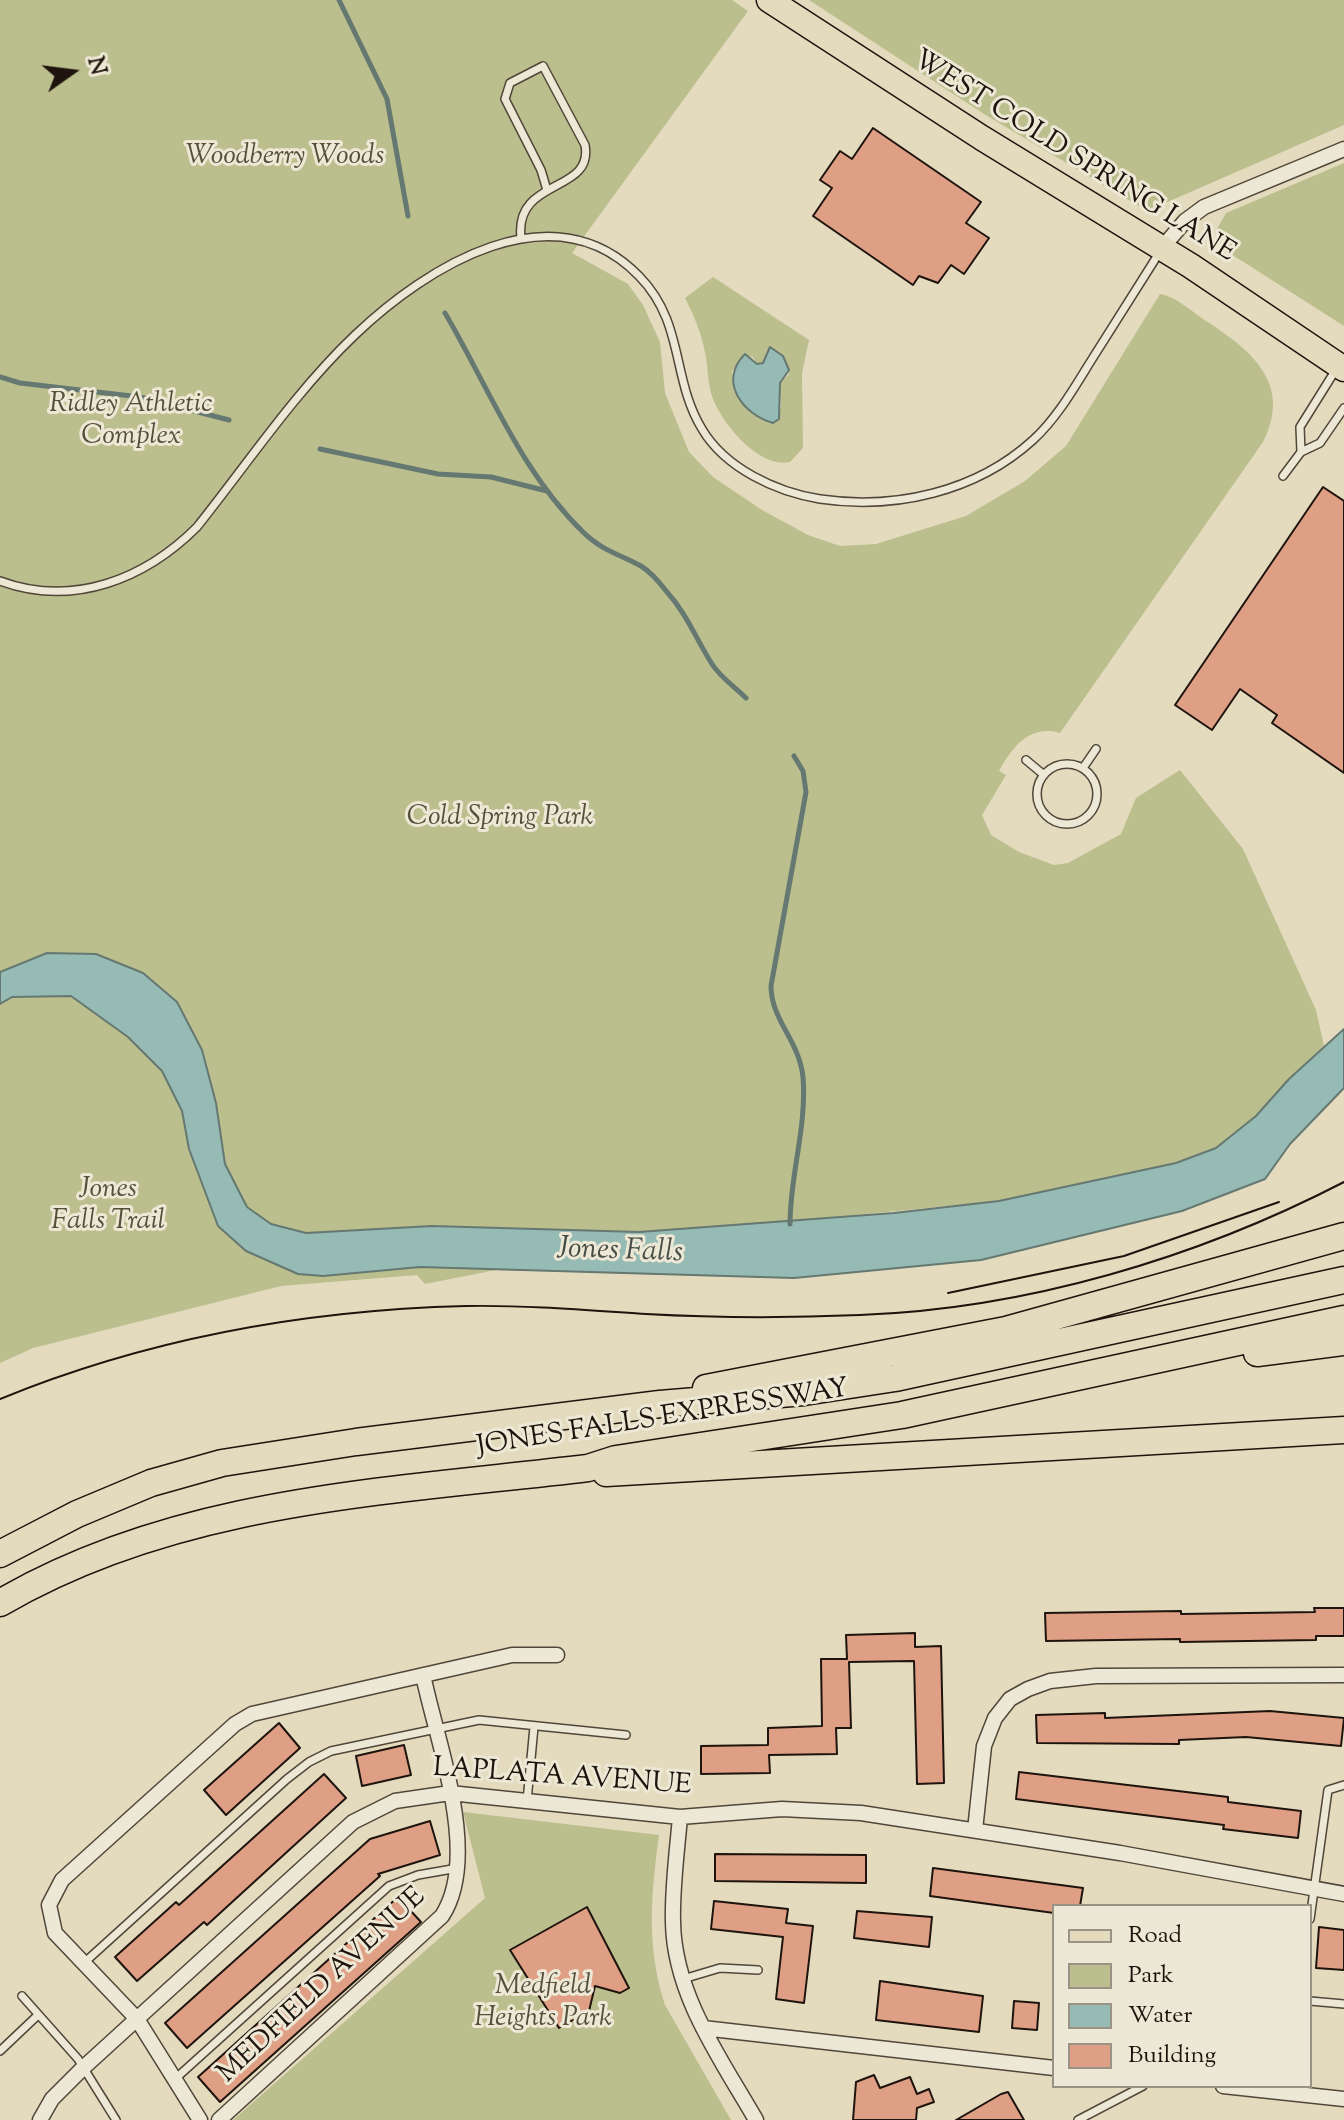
<!DOCTYPE html>
<style>
body{margin:0}
#map{position:relative;width:1344px;height:2120px;overflow:hidden;background:#e4dbbe;font-family:"Sorts Mill Goudy",serif}
canvas{display:block}
.legend{position:absolute;left:1052px;top:1904px;width:260px;height:184px;box-sizing:border-box;background:#ede8d5;border:2px solid #9a9385;margin:0;padding:10px 14px;list-style:none;font-size:24px;color:#1e140d}
.legend li{display:flex;align-items:center;gap:16px;height:40px}
.legend b{width:40px;border:2px solid #9a9385}
.north{position:absolute;left:32px;top:32px;width:80px;height:80px;-webkit-text-stroke:6px #ede8d5;paint-order:stroke;rotate:76deg;font-size:22px;font-weight:700;line-height:32px;text-align:center;color:#1e140d}
.north::after{content:'';display:block;margin:auto;width:28px;height:36px;background:#1e140d;clip-path:polygon(50% 0,100% 100%,50% 72%,0 100%)}
</style>
<div id="map">
<canvas width="1344" height="2120"></canvas>
<ul class="legend">
<li><b style="height:10px;background:#e4dbbe"></b>Road</li>
<li><b style="height:22px;background:#bbbe8d"></b>Park</li>
<li><b style="height:22px;background:#95bbb4"></b>Water</li>
<li><b style="height:22px;background:#de9f85"></b>Building</li>
</ul>
<div class="north">N</div>
</div>
<script>
const ctx = document.querySelector('canvas').getContext('2d');
ctx.lineJoin = 'round';
function fill(path, color) {
  ctx.fillStyle = color;
  ctx.fill(path, 'evenodd');
}
function strokePath(path, color, width, dash) {
  ctx.strokeStyle = color;
  ctx.lineWidth = width;
  ctx.lineCap = dash ? 'butt' : 'round';
  ctx.setLineDash(dash || []);
  ctx.stroke(path);
}
function label(font, color, halo, rows, align = 'center') {
  ctx.font = font + ' "Sorts Mill Goudy",serif';
  ctx.lineWidth = 6;
  ctx.setLineDash([]);
  ctx.textBaseline = 'middle';
  ctx.strokeStyle = halo;
  ctx.fillStyle = color;
  for (const [text, x, y, turn = 0] of rows) {
    ctx.save();
    ctx.translate(x, y);
    ctx.rotate((+turn || 0) * Math.PI / 180);
    ctx.textAlign = isNaN(turn) ? turn : align;
    if (halo) ctx.strokeText(text, 0, 0);
    ctx.fillText(text, 0, 0);
    ctx.restore();
  }
}
fill(new Path2D(`
 M0 0H732L748 11 572 253 628 284 643 305 660 342 665 393 689 452 713 477 762 510 808 535 840 546 876 544 966 516 1025 481 1066 446 1160 294C1175 296 1190 310 1203 319 1248 348 1294 382 1263 442L1060 733C1030 724 1012 747 999 771L1006 775 982 815 991 835 1019 852 1054 865 1068 863 1121 834 1136 798 1180 770 1243 849 1316 1010 1324 1046 1256 1116 1216 1148 1176 1163 999 1201 855 1215 794 1278 496 1270 425 1284 417 1275 281 1286 33 1348 0 1363Z
 M809 0H1344V125L1156 207 1144 209 984 114Z
 M1344 163V326L1220 247 1217 229 1226 213Z
 M713 277 809 340 802 373 803 448 790 462C760 469 723 425 713 399 708 386 708 371 706 357 702 336 695 317 685 298ZM770 347 785 363 789 374 780 383 781 408 734 391 732 371 752 356 757 364 763 363Z
 M463 1812 659 1835C651 1894 646 1947 665 2005L731 2120H233L485 1898Z`), '#bbbe8d');
const water = new Path2D(`
 M770 347 783 356 789 370 780 383 779 419 773 423C744 415 717 382 745 354L757 364 763 363Z
 M47 953 96 954 143 973 177 1002 202 1050 216 1103 225 1164 247 1207 271 1224 306 1233 432 1226 639 1232 894 1213 999 1201 1176 1163 1216 1148 1256 1116 1289 1079 1344 1029V1088L1290 1144 1265 1179 1182 1211 981 1260 794 1278 420 1267 323 1276 298 1274 246 1251 218 1226 189 1149 182 1111 162 1071 128 1037 71 996 12 997 0 1004V972Z`);
fill(water, '#95bbb4');
strokePath(water, '#657871', 2);
strokePath(new Path2D(`
 M339 0 387 99 408 216
 M445 313C489 388 520 471 584 533 601 550 621 555 641 566 651 572 660 583 667 592 687 614 696 639 712 664 720 677 735 687 746 698
 M0 377 20 383 140 397 229 420
 M320 449 438 474 491 477 547 491
 M790 1224C790 1174 807 1128 803 1077 799 1040 771 1020 771 986L806 792 803 771 794 756`), '#657871', 5);
const building = new Path2D(`
 M873 128 981 202 966 223 989 238 964 274 951 265 938 283 919 276 913 285 813 216 832 188 820 180 840 151 852 159Z
 M1323 487 1344 501V773L1272 723 1277 715 1240 689 1212 730 1175 705Z
 M1314 1608H1344V1636H1316V1640L1180 1642V1639L1046 1641 1045 1613 1181 1611V1614L1315 1612Z
 M915 1633V1647L941 1646 944 1783 917 1784 914 1661 849 1662 851 1728H836L837 1754 769 1755 770 1773 701 1774V1746L768 1745V1728L822 1726 821 1659H847L846 1635Z
 M1270 1711 1344 1718 1341 1746 1246 1737 1179 1740V1744L1037 1743 1036 1715 1105 1713V1718Z
 M279 1723 300 1748 226 1815 204 1790Z
 M404 1745 411 1775 362 1786 356 1756Z
 M1019 1772 1228 1797V1802L1301 1811 1298 1838 1223 1829 1224 1825 1016 1799Z
 M324 1774 346 1798 207 1925 204 1922 137 1981 115 1957 176 1902 179 1905Z
 M430 1821 440 1855 378 1874 380 1876 187 2048 165 2023 370 1839Z
 M715 1854 866 1855V1883L715 1881Z
 M933 1868 1083 1888 1080 1906H1054V1913L930 1896Z
 M398 1897 421 1922 220 2102 198 2077Z
 M714 1901 788 1909 786 1923 813 1926 804 2003 776 1999 783 1937 711 1929Z
 M587 1907 629 1988 620 1993 595 1986 589 2011 559 2028 510 1950Z
 M857 1911 932 1917 929 1947 854 1938Z
 M1319 1927 1344 1930V1970L1316 1968Z
 M880 1981 983 1996 979 2032 876 2020Z
 M1014 2001 1039 2003 1037 2030 1012 2028Z
 M874 2075 880 2088 910 2077 917 2094 929 2089 934 2102 917 2108 916 2120H853L856 2082Z
 M1008 2092 1024 2120H956L1001 2094Z`);
fill(building, '#de9f85');
strokePath(building, '#1e140d', 2);
const service = new Path2D(`
 M521 238C514 177 594 194 585 145L543 66 510 83 505 99 541 170 547 190
 M1301 452 1300 427 1335 371
 M1283 476 1301 452 1320 443 1344 408
 M0 581C73 608 145 579 197 527 248 463 296 391 355 335 426 267 553 187 639 276 685 323 671 378 702 429 725 468 776 492 820 499 895 510 976 492 1033 440 1056 419 1073 390 1089 364 1113 326 1137 288 1161 250
 M1026 760 1044 775
 M1037 794a30 30 0 1 1 60 0a30 30 0 1 1-60 0Z
 M1083 768 1096 749
 M527 1801 534 1727
 M1310 1919 1328 1790 1344 1785
 M85 1962 287 1779 309 1762 331 1751 479 1720 626 1735
 M683 1979 720 1968 758 1970
 M22 1996 78 2059 116 2120
 M1310 2001 1344 2004
 M0 2051 38 2015
 M175 2079 389 1886 418 1875 458 1868
 M1078 2120 1143 2086`);
const minor = new Path2D(`
 M1162 248 1185 221 1204 207 1344 149
 M680 1817C677 1852 672 1888 673 1922 674 1995 721 2059 756 2120
 M975 1830 984 1746 995 1718 1010 1699 1028 1689 1050 1681 1096 1676 1344 1675
 M703 2028 1054 2068
 M1223 2086 1344 2099
 M40 2120 52 2099 83 2068 353 1822 395 1801 450 1793 680 1817 782 1809 861 1813 1120 1853 1344 1894
 M200 2120 137 2019 55 1933 49 1905 62 1880 235 1724 252 1714 512 1655H557
 M219 2120 442 1916C481 1856 437 1743 423 1675`);
const primary = new Path2D(`
 M769 0 982 138 1191 266 1344 369`);
const motorway = new Path2D(`
 M1257 1353 1344 1342
 M706 1388 1006 1330 1344 1236
 M606 1473 1344 1430
 M0 1554 77 1514 151 1483 222 1463 356 1442 660 1404 804 1392 895 1378 1344 1280
 M0 1603C178 1499 387 1492 588 1468L616 1459 902 1415 1344 1319`);
strokePath(service, '#504639', 10);
strokePath(minor, '#504639', 17);
strokePath(primary, '#1e140d', 27);
strokePath(motorway, '#1e140d', 29);
strokePath(service, '#ede8d5', 7);
strokePath(minor, '#ede8d5', 14);
strokePath(primary, '#e4dbbe', 24);
strokePath(motorway, '#e4dbbe', 26);
strokePath(new Path2D(`
 M948 1293 1124 1256 1279 1202
 M0 1399C149 1338 306 1310 466 1306 526 1305 586 1310 646 1314 717 1318 789 1318 860 1315 1026 1309 1197 1258 1344 1182`), '#1e140d', 2);
label('italic 28px', '#55503a', '#ede8d5', [
 ["Woodberry Woods",285,158],
 ["Ridley Athletic",131,406],
 ["Complex",131,438],
 ["Cold Spring Park",500,819],
 ["Jones",108,1191],
 ["Falls Trail",108,1223],
 ["Medfield",543,1988],
 ["Heights Park",543,2020]
]);
label('28px', '#1e140d', '#ede8d5', [
 ["WEST COLD SPRING LANE",1073,158,32],
 ["JONES FALLS EXPRESSWAY",663,1420,-9],
 ["LAPLATA AVENUE",562,1779,4],
 ["MEDFIELD AVENUE",323,1987,-43]
]);
label('italic 30px', '#484e47', '#ede8d5', [
 ["Jones Falls",620,1253,2]
]);
</script>
